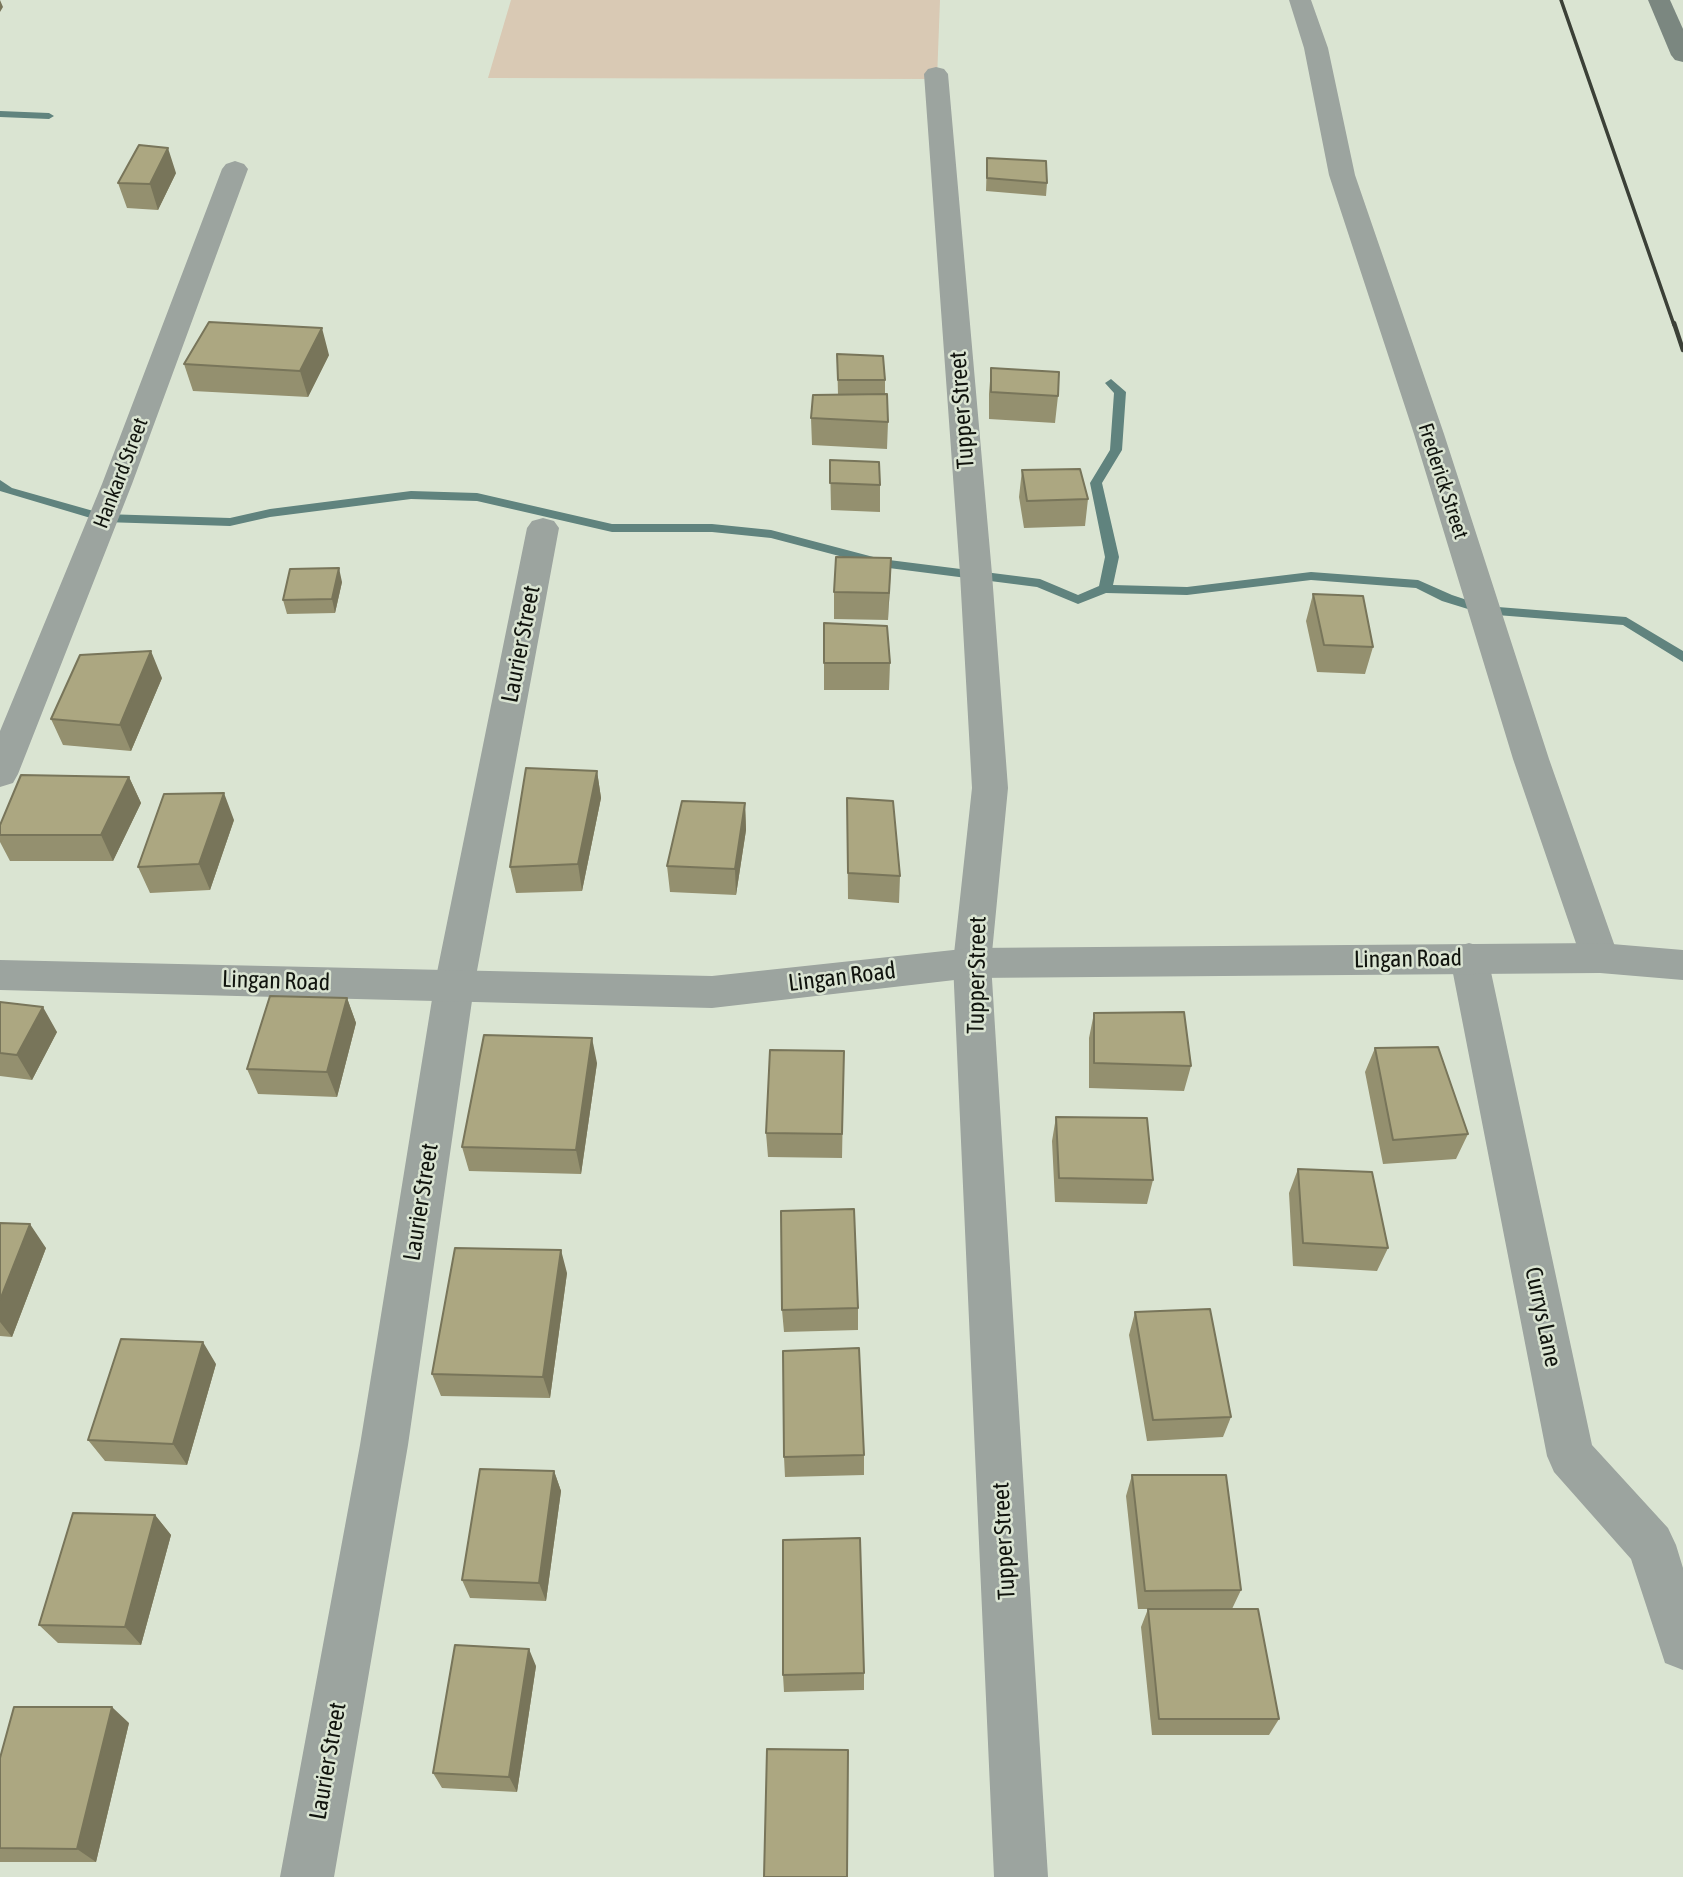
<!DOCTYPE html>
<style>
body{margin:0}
canvas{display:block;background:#dae4d2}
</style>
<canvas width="1683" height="1877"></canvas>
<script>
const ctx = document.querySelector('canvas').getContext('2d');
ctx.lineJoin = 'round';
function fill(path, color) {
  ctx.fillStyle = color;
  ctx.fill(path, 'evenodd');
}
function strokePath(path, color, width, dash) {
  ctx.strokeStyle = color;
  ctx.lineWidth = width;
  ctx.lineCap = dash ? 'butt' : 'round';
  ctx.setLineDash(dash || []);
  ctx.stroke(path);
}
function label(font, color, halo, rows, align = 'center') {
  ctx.font = font + ' "Asap Condensed",sans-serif';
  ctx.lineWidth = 5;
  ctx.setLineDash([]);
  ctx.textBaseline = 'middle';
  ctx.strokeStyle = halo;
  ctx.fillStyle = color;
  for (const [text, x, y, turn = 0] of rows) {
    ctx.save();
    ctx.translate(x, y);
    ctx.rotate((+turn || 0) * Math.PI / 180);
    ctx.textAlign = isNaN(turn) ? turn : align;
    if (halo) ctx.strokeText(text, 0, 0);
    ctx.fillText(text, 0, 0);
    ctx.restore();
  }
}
fill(new Path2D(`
 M511 0H940L937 79 488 78Z`), '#d9c9b4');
fill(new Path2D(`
 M0 111 49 113 54 116 49 119 0 117Z
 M1111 379 1126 392 1122 450 1102 483 1119 557 1113 585 1187 587 1311 572 1418 580 1452 595 1485 606 1626 617 1683 651V662L1623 625 1484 614 1442 601 1416 588 1311 580 1187 595 1106 593 1078 604 1037 587 881 567 771 538 712 532H612L477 501 411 499 270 517 230 526 104 522 0 491V480L12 488 104 514 230 518 270 509 411 491 477 493 612 524H712L771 530 881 559 1040 579 1078 595 1099 586 1105 557 1090 483 1110 450 1114 393 1105 383Z`), '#60837e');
fill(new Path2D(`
 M1289 0H1311L1328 48 1355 175 1444 434 1549 759 1619 958 1614 969 1600 973 1586 969 1581 958 1513 759 1414 434 1329 175 1304 48Z
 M936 67 944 69 948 74 992 574 1008 788 991 963 1048 1877H994L953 963 972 788 960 574 924 74 928 69Z
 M235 161 244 164 248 169 132 484 18 774 13 783 0 787V731L102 484 222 169 226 164Z
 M543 518 554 521 559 528 474 987 408 1445 334 1877H280L360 1445 434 987 527 528 532 521Z
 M1469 943 1483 947 1488 958 1592 1445 1668 1528 1676 1545 1683 1568V1670L1665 1663 1631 1559 1554 1472 1547 1456 1450 958 1455 947Z`), '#9ca49f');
fill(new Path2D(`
 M1600 943 1683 950V980L1600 973 972 978 712 1008 0 990V960L712 976 972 948Z`), '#9ca49f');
fill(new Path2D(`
 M1648 0H1670L1683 29V62L1675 60 1671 55Z`), '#7b8780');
strokePath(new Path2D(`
 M1561 0 1674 325`), '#3b4037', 3.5);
strokePath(new Path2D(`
 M1674 323 1683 350`), '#3b4037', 4.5);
fill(new Path2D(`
 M987 158 1047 183 1046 196 986 191Z
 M176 173 158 210 127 208 118 183Z
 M837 354 885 380V394L888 422 887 449 812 445 811 418 838 395Z
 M329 355 308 397 193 391 184 364Z
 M991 368 1058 396 1055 423 989 419V394Z
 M830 460 880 485V512L831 510Z
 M1022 470 1088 499 1085 526 1024 528 1019 497Z
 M342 582 335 613 287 614 283 600Z
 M890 585 888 620 834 619V592Z
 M1313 594 1373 647 1365 674 1317 672 1306 621Z
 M824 623 890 663 889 690H824Z
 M162 678 131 751 63 745 51 719Z
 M597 771 601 798 582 891 516 893 510 867Z
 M129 777 141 803 113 861H10L0 842V825Z
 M847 798 900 876 899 903 848 899Z
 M745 803 746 830 736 895 670 892 667 866Z
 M234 820 210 890 150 893 138 867Z
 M347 998 356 1023 337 1097 258 1094 247 1069Z
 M0 1002 57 1032 32 1080 0 1076Z
 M1094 1013 1191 1066 1184 1091 1089 1088V1038Z
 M1375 1048 1468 1134 1456 1159 1383 1164 1365 1072Z
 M844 1051 842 1158 768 1157 766 1133Z
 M597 1063 581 1174 469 1171 462 1147Z
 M1056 1117 1153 1180 1147 1204 1055 1202 1052 1141Z
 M1298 1169 1388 1248 1377 1271 1293 1266 1289 1193Z
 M0 1223 46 1248 12 1337 0 1336Z
 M567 1273 550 1398 441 1396 432 1374Z
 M858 1308V1330L784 1332 782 1310Z
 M1135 1312 1231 1417 1223 1437 1147 1441 1129 1335Z
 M216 1364 187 1465 105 1461 88 1440Z
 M864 1455V1475L785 1477 784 1457Z
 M554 1471 561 1491 546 1601 470 1598 462 1580Z
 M1132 1475 1241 1590 1232 1609H1138L1126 1496Z
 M155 1515 171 1535 141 1645 58 1643 39 1625Z
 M1148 1609 1279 1719 1269 1735H1152L1141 1627Z
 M536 1666 517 1792 442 1788 433 1773Z
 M864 1673V1690L784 1692 783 1675Z
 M129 1723 96 1862H0V1758Z`), '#94906f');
fill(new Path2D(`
 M0 0 3 7 0 12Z
 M168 148 176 173 158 210 150 184Z
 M322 328 329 355 308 397 300 371Z
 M891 558 890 585 888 620 889 593Z
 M339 568 342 582 335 613 332 599Z
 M151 651 162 678 131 751 120 725Z
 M597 771 601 798 582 891 578 864Z
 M129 777 141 803 113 861 101 835Z
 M224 793 234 820 210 890 199 864Z
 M745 803 746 830 736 895 735 869Z
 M347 998 356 1023 337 1097 327 1072Z
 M43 1007 57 1032 32 1080 17 1055Z
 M592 1038 597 1063 581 1174 576 1150Z
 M30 1224 46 1248 12 1337 0 1322V1300Z
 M561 1250 567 1273 550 1398 543 1377Z
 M203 1342 216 1364 187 1465 173 1444Z
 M554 1471 561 1491 546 1601 539 1583Z
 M155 1515 171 1535 141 1645 125 1627Z
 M529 1649 536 1666 517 1792 509 1777Z
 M112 1707 129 1723 96 1862 77 1849Z`), '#78755a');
const building = new Path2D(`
 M139 145 168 148 150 184 118 183Z
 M987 158 1046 161 1047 183 987 178Z
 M209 322 322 328 300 371 184 364Z
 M837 354 883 356 885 380H838Z
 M991 368 1059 372 1058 396 991 392Z
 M887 394 888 422 811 418 813 395Z
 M830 460 879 462 880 485 830 483Z
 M1080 469 1088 499 1027 501 1022 470Z
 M836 557 891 558 889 593 834 592Z
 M339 568 332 599 283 600 290 569Z
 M1313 594 1363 596 1373 647 1324 645Z
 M824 623 887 626 890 663H824Z
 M151 651 120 725 51 719 80 655Z
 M526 768 597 771 578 864 510 867Z
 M21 775 129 777 101 835H0V825Z
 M224 793 199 864 138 867 164 794Z
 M847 798 893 801 900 876 848 873Z
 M682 801 745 803 735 869 667 866Z
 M270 996 347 998 327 1072 247 1069Z
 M0 1002 43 1007 17 1055 0 1053Z
 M1184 1012 1191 1066 1094 1063V1013Z
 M484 1035 592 1038 576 1150 462 1147Z
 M1438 1047 1468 1134 1393 1140 1375 1048Z
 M770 1050 844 1051 842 1134 766 1133Z
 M1056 1117 1147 1118 1153 1180 1059 1178Z
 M1298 1169 1372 1172 1388 1248 1303 1243Z
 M854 1209 858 1308 782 1310 781 1211Z
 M0 1223 30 1224 0 1300Z
 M455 1248 561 1250 543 1377 432 1374Z
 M1210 1309 1231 1417 1153 1420 1135 1312Z
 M121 1339 203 1342 173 1444 88 1440Z
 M859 1348 864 1455 784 1457 783 1351Z
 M480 1469 554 1471 539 1583 462 1580Z
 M1132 1475H1226L1241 1590 1145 1591Z
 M73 1513 155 1515 125 1627 39 1625Z
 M860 1538 864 1673 783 1675V1540Z
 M1148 1609H1258L1279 1719H1159Z
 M455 1645 529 1649 509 1777 433 1773Z
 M14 1707H112L77 1849 0 1848V1758Z
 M767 1749 848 1750 847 1877H764Z`);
fill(building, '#aca781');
strokePath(building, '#78755a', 2);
label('21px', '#10130d', '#dae4d2', [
 ["Hankard Street",121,473,-69],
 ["Frederick Street",1443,481,72]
]);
label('24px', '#10130d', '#dae4d2', [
 ["Tupper Street",962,410,-94],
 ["Laurier Street",521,644,-79],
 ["Lingan Road",1408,959,-1],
 ["Tupper Street",977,975,-89],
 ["Lingan Road",842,977,-7],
 ["Lingan Road",276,981,2],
 ["Laurier Street",421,1202,-81],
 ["Currys Lane",1543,1317,78],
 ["Tupper Street",1004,1541,-93],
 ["Laurier Street",328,1761,-80]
]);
</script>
